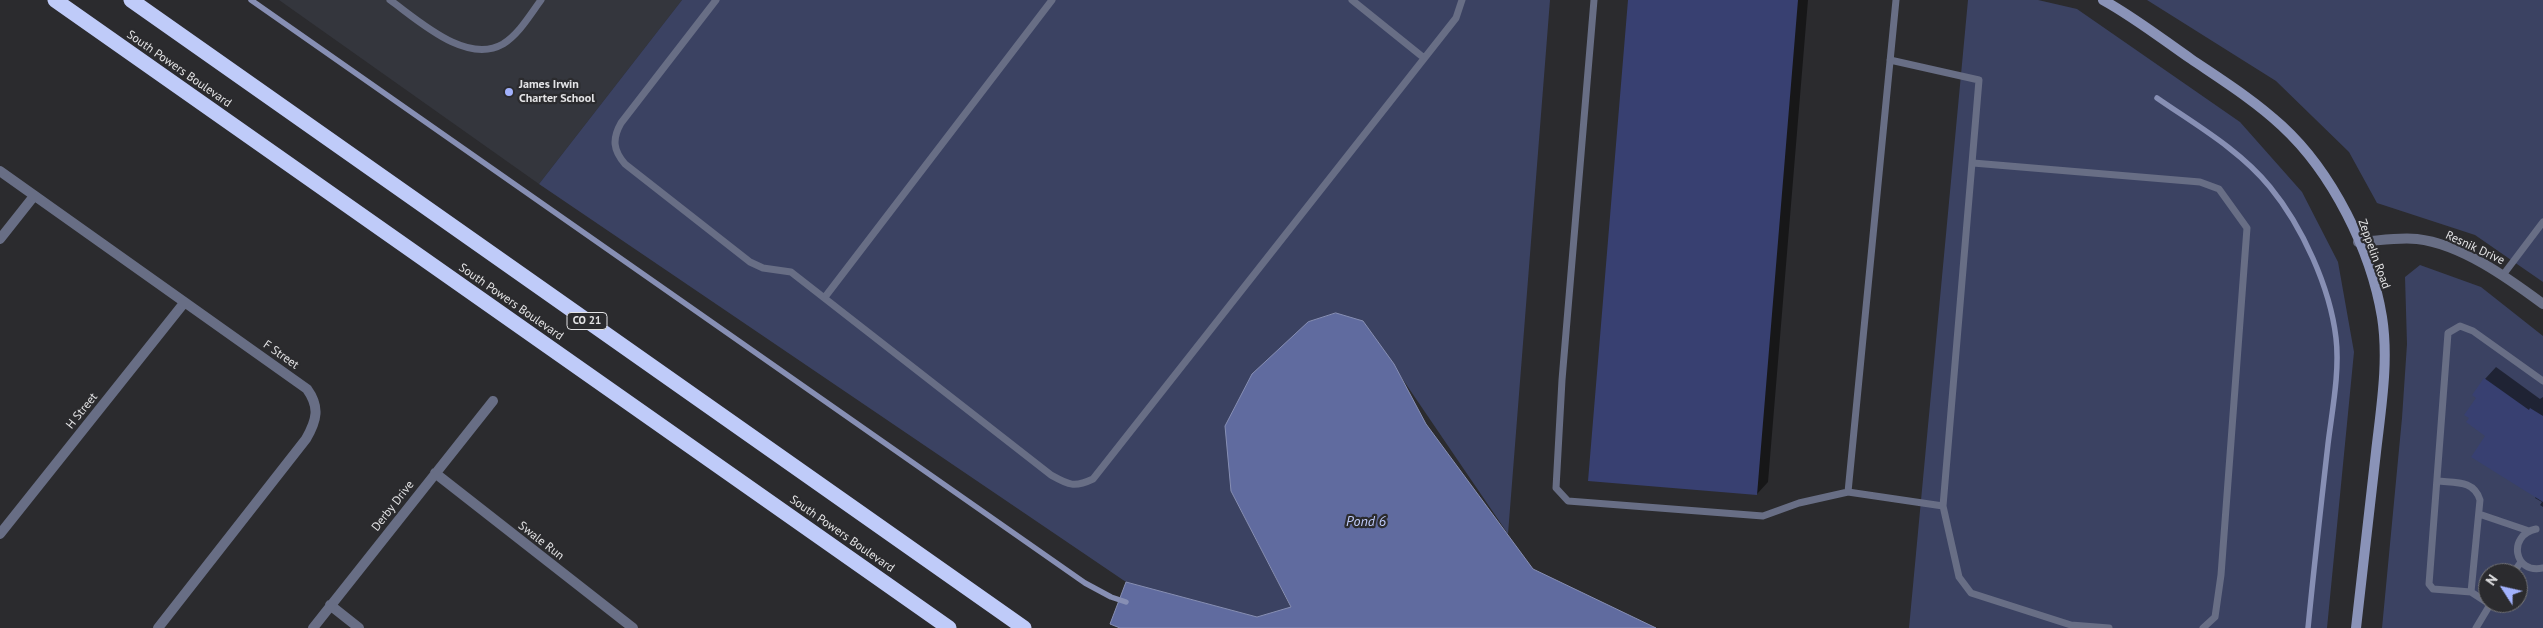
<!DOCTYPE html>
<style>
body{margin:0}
#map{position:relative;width:2543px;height:628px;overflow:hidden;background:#2b2b2e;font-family:"PT Sans",sans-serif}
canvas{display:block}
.north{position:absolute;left:2478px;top:563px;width:50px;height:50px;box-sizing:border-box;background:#2b2b2e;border:1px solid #757577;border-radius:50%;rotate:305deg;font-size:14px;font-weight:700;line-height:20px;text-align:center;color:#e3e3e5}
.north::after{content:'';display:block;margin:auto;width:18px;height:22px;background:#a2b2fd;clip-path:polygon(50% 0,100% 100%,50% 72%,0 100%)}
</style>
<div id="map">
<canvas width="2543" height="628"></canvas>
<div class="north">N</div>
</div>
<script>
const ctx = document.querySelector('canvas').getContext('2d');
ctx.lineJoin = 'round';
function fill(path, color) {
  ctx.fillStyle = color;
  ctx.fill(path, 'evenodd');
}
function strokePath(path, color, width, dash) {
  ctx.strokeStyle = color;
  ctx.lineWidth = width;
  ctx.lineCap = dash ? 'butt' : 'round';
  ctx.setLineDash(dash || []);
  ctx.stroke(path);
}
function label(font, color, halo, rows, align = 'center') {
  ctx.font = font + ' "PT Sans",sans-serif';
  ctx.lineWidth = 4.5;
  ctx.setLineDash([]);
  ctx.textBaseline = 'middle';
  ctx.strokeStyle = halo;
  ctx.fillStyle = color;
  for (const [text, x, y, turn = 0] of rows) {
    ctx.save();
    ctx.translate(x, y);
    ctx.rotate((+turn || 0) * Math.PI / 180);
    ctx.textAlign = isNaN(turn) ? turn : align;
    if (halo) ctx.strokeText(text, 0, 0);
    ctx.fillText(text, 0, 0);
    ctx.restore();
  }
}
fill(new Path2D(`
 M279 0H682L539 184Z`), '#34363d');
fill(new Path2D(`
 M682 0H1550L1508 534 1363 321 1231 491 1291 608 1257 617 1126 582 539 184Z
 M1968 0H2038L2077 9 2240 122 2302 192 2338 262 2354 352 2327 628H1909Z
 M2147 0H2543V282L2475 235 2377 203 2349 152 2276 81Z
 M2420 265 2481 287 2543 336V628H2382L2402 418 2407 344 2405 277ZM2488 573H2518V603H2488Z`), '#3b4262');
const water = new Path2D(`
 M1336 313 1363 321 1394 364 1426 424 1533 569 1656 628H1120L1110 624 1126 582 1257 617 1291 607 1231 491 1225 426 1252 374 1308 322Z`);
fill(water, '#606b9f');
strokePath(water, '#878fb4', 1);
fill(new Path2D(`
 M1629 0H1808L1768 482 1757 494Z
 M2496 367 2540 399 2543 397V507L2540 505 2542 502 2535 498 2536 496 2487 436 2477 397 2485 379Z`), '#0007');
strokePath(new Path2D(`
 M251 0 1085 583 1111 597 1126 602
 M2157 98C2196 125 2240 150 2270 187 2302 226 2330 287 2336 338 2340 371 2332 411 2328 444 2321 505 2314 567 2308 628`), '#878fb4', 5.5);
fill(new Path2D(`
 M1628 0H1798L1757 495 1588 481Z
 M2484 378 2529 410 2530 408 2543 416V502L2471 457 2485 436 2466 422 2469 418 2464 415 2476 398 2472 395Z`), '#384071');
strokePath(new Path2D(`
 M390 0C418 20 466 65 503 44 519 34 530 15 541 0
 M716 0 621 123C612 139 613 150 625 164L750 262 763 268 791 272 1051 475C1069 485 1074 488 1093 479L1456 18 1462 0
 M1352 0 1424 58
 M1594 0 1562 380 1556 488 1568 501 1763 516 1799 503 1848 492 1896 0
 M1890 60 1979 80 1943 506
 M1973 163 2200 182 2219 189 2247 228 2221 575 2215 617 2203 628
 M2503 275 2543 222
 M825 297 1052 0
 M2437 481C2456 483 2474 480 2480 500L2471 592
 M1848 492 1943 506 1959 577 1971 593 2071 625 2109 628
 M2479 514 2529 531
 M2536 529C2507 535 2514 575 2543 568
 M2513 573 2521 562
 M2488 603 2471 592 2433 589 2429 584 2448 333 2460 326 2473 331 2543 381
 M2476 628 2491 603`), '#686e85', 7);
strokePath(new Path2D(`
 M0 171 307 389C320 407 317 420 306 439L158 628
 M0 239 34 196
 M2358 242C2377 241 2398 237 2417 239 2461 244 2508 278 2543 304
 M435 473 633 628
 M0 534 184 303
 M330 605 359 628
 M313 628 493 401`), '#686e85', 10);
strokePath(new Path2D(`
 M2103 0C2134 17 2162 39 2191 59 2222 80 2254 100 2282 126 2332 172 2371 250 2382 317 2389 361 2381 408 2376 452 2369 511 2363 569 2356 628`), '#8a93b8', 10);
strokePath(new Path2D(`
 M55 0 949 628
 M131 0 1024 628`), '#bfcbf9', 15);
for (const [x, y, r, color] of [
 [509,92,5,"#a2b2fd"]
]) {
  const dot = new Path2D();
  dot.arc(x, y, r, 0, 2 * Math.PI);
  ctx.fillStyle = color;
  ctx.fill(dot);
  strokePath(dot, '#2b2b2e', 2);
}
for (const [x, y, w] of [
 [587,321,40]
]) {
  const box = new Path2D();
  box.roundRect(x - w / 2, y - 8.5, w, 17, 4);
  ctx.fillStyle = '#2b2b2e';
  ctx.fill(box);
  strokePath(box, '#e3e3e5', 1);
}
label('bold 11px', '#e3e3e5', null, [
 ["CO 21",587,321]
]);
label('12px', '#e3e3e5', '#2b2b2e', [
 ["South Powers Boulevard",179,69,35],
 ["Resnik Drive",2475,248,25],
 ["Zeppelin Road",2374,254,70],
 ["South Powers Boulevard",511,302,35],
 ["F Street",281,355,35],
 ["H Street",82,411,-51],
 ["Derby Drive",393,506,-52],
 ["South Powers Boulevard",842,534,35],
 ["Swale Run",541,541,38]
]);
label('bold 12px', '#e3e3e5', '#2b2b2e', [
 ["James Irwin",519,85],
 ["Charter School",519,99]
], 'left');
label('italic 14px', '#c0ccfb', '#2b2b2e', [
 ["Pond 6",1366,522]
]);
</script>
